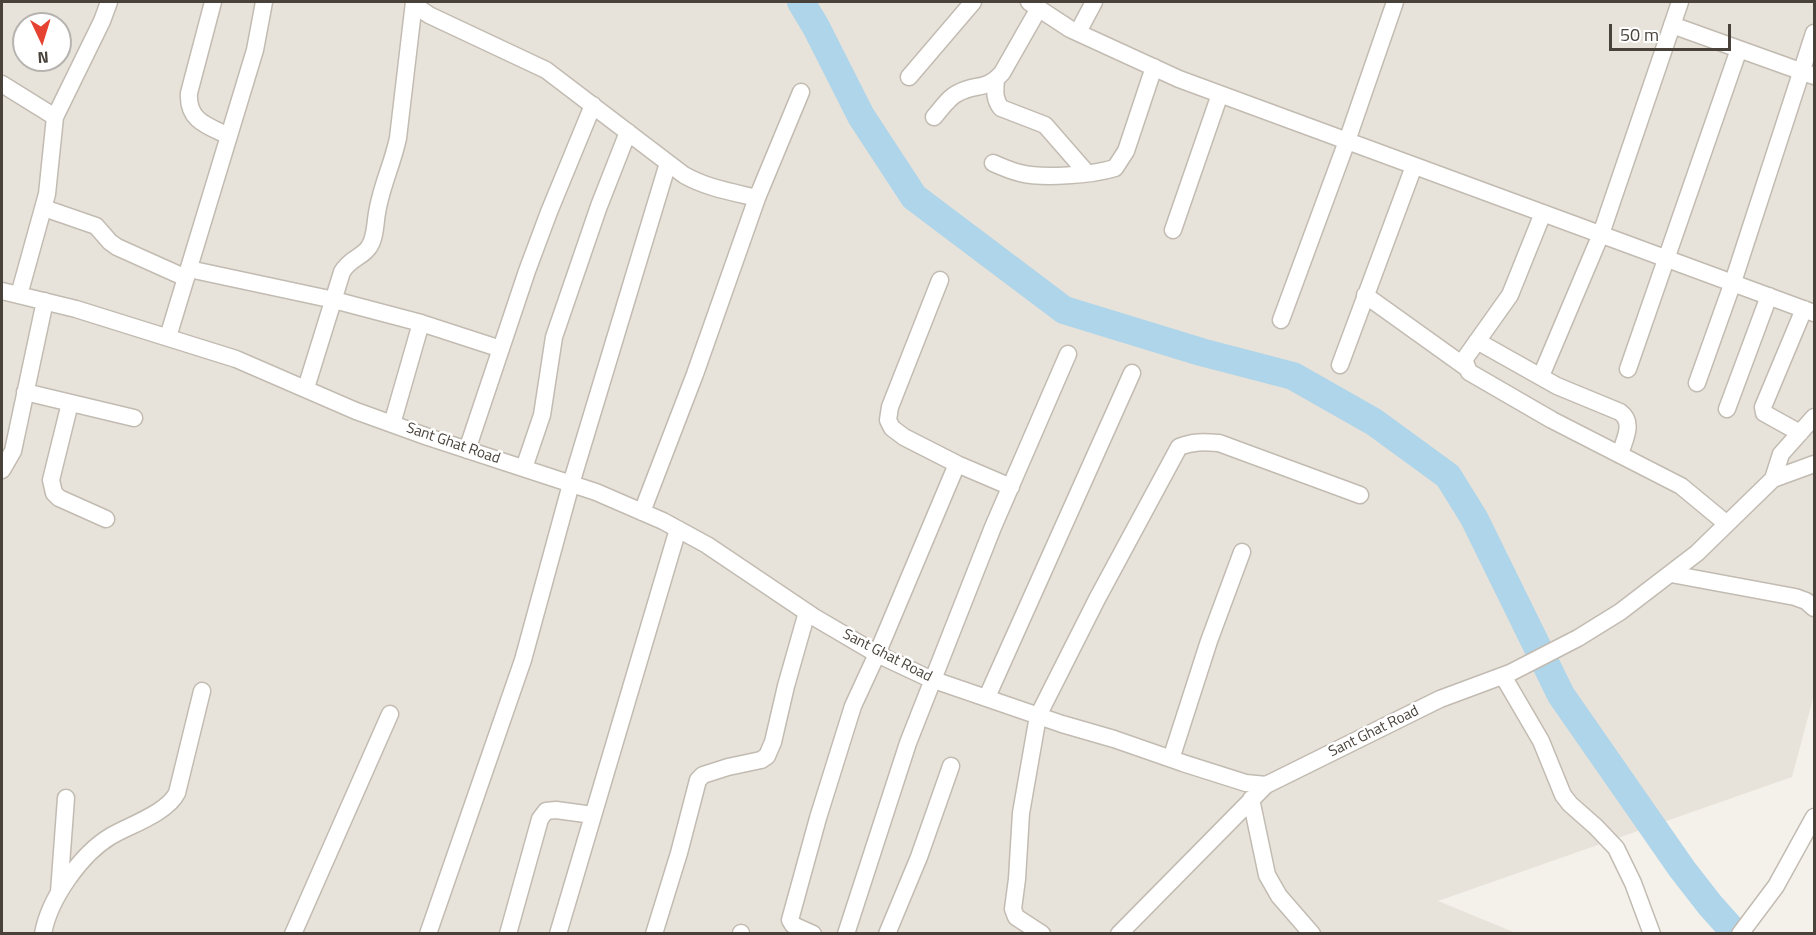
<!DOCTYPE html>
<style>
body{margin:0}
#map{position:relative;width:1816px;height:935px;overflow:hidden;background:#f4f1eb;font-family:"Titillium Web",sans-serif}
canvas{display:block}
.frame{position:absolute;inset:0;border:3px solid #48423a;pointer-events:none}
.north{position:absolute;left:12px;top:12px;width:60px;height:60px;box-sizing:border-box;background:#fff;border:2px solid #b6b3b0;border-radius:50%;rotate:176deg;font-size:16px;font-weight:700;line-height:24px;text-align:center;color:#48423a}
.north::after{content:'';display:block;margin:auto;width:21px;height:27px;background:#e64231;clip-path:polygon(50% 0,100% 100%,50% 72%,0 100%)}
.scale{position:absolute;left:1609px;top:24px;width:122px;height:27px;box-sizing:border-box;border:3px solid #48423a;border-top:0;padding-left:8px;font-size:18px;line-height:21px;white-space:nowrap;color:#48423a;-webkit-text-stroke:4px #fff;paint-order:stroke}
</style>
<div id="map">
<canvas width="1816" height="935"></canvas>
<div class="frame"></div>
<div class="north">N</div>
<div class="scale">50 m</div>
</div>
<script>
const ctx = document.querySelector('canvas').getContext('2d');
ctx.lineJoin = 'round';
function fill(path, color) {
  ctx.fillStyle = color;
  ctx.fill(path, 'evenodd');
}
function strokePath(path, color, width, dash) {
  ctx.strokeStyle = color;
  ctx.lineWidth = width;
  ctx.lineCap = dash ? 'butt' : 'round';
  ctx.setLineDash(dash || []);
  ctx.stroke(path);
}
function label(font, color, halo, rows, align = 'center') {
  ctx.font = font + ' "Titillium Web",sans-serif';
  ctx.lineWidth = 5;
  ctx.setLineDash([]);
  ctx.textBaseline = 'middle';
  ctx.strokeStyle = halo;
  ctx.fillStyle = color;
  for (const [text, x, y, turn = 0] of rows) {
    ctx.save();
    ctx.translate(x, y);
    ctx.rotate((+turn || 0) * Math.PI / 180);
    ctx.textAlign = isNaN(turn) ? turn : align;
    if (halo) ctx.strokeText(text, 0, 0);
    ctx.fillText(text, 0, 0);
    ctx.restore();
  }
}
fill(new Path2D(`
 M2 2H1814V695L1792 777 1438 901 1516 933 2 934ZM24 24H60V60H24Z`), '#e8e3da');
strokePath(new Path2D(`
 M801 2 816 27 861 116 914 197 1064 310 1201 352 1293 376 1374 422 1448 476 1474 518 1561 695 1682 869 1710 905 1736 934`), '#aed5ea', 28);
const minor = new Path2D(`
 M213 2 189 93C187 121 208 126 229 136
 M415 2 419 8 429 15 546 70 684 175C707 188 732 192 757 198
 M1029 2 1070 29 1179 79 1814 313
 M1672 25 1814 76
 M1078 32 1094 2
 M909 77 973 2
 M996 80C995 91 994 99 1001 108L1045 125 1086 172
 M2 84 55 117
 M934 117C941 109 949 97 958 93 976 83 986 91 1002 73L1039 8
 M993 163C1002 167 1011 171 1020 173 1043 179 1092 175 1115 168L1126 151 1154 67
 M44 208 96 226 110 242 117 247 186 278
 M1543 213 1510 295 1466 357 1465 362 1469 372 1552 420 1681 486 1727 524
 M1173 230 1220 94
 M189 269 334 300 421 323 501 349
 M940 280 890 407 888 420 892 428 904 437 957 464 1011 487
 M2 291 76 309 236 359 356 411 428 437 596 492 663 521 707 545 814 617 877 654 928 678 1062 724 1114 739 1183 763 1246 783 1266 785 1440 699 1510 673 1578 638 1620 612 1697 553 1773 479 1814 464
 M19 295 47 194 55 117 102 21 109 2
 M1365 295 1467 368
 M1281 320 1347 141 1395 2
 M168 337 255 50 264 2
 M1477 341 1557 386 1620 412C1635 423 1624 439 1620 455
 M1340 365 1414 166
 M1628 369 1739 49
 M1541 376 1601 234 1680 2
 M1697 383 1733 282 1814 33
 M306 388 342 272C350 258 363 257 369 247 374 240 375 229 376 220 379 190 392 167 398 138L414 2
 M25 392 134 418
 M70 403 51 480 54 493 59 498 106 519
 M1727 409 1769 296
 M392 424 421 323
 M1800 433 1764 413 1763 407 1804 309
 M467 450 527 271 549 212 593 105
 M524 468 542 415 554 337 599 206 628 132
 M2 470 13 451 45 301
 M1773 479 1781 454 1814 417
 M642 512 695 374 757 198 801 92
 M1671 574 1795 597 1806 601 1814 608
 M1503 676 1541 741 1563 795 1570 804 1596 827 1616 848 1633 883 1652 934
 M987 697 1132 373
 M1171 759 1209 641 1242 552
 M1251 799 1267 875 1279 896 1312 934
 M59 892 66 798
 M43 934C49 899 81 854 111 836 130 825 167 813 177 793L202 691
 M293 934 390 714
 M428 934 523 660 571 484 668 163
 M508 934 540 819 546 811 556 810 593 815
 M558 934 678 529
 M654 934 679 853 698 780 703 775 728 767 761 760 767 756 773 742 786 686 807 612
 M741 934V933
 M813 934 793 925 790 920 818 818 853 706 877 654 957 464
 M846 934 908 743 993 527 1068 354
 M887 934 919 857 951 766
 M1042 934 1016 917 1013 909 1017 879 1021 813 1038 716 1097 599 1179 447C1193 441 1205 442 1219 443L1360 495
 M1119 934 1266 785
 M1740 934 1776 886 1814 817`);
strokePath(minor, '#c2bbb2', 19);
strokePath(minor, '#fff', 16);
label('15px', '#48423a', '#fff', [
 ["Sant Ghat Road",453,444,19],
 ["Sant Ghat Road",887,656,27],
 ["Sant Ghat Road",1374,732,-26]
]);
</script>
